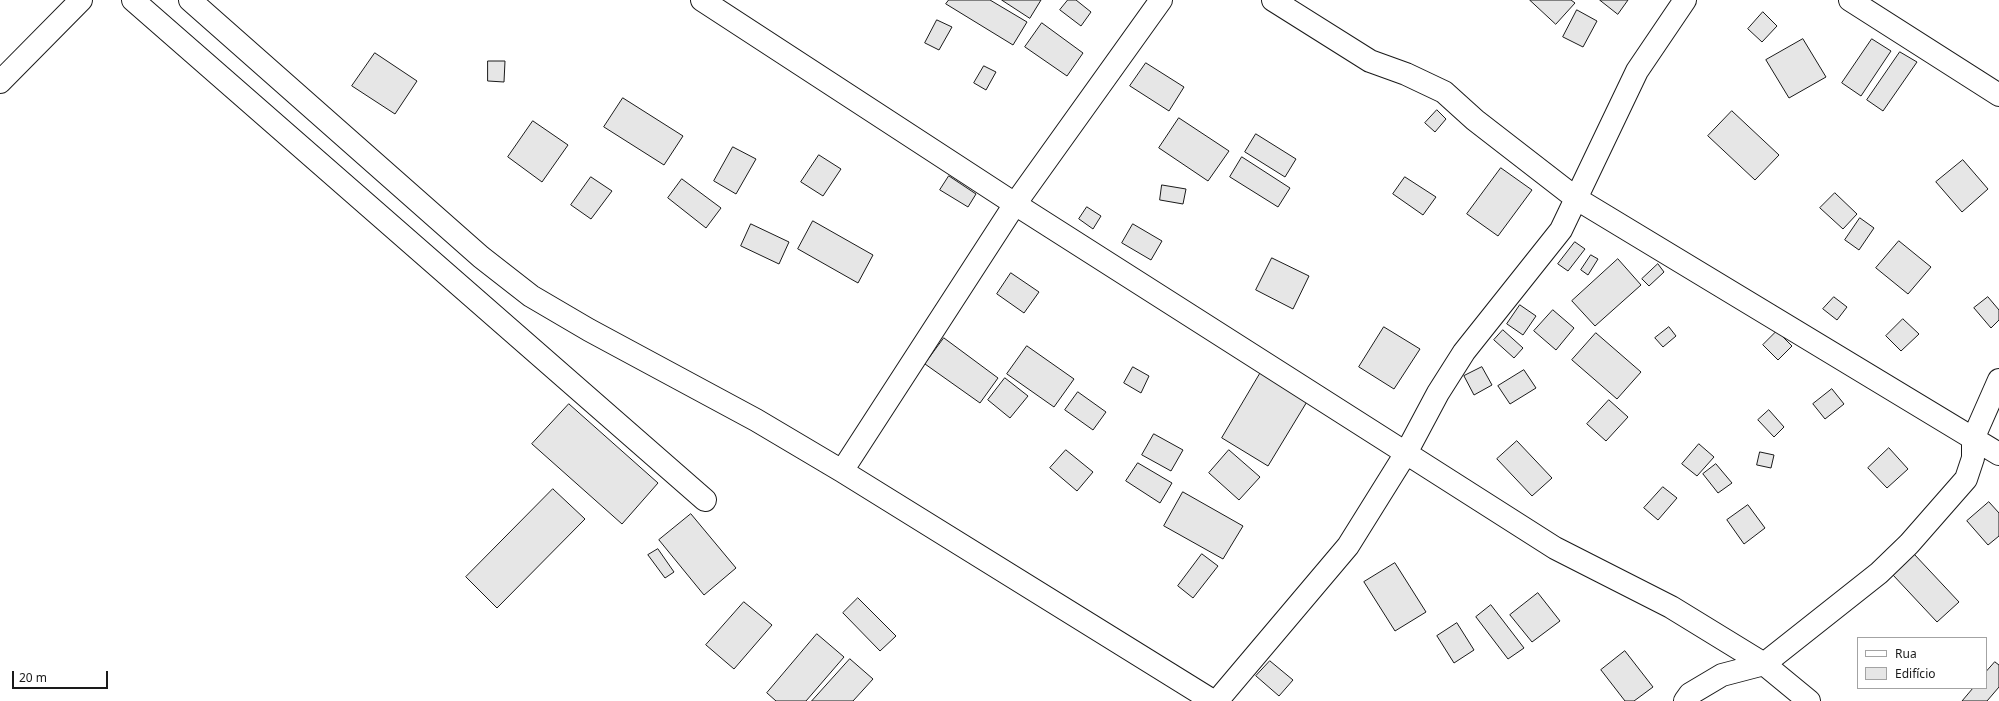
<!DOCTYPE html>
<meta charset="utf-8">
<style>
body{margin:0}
#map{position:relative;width:1999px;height:701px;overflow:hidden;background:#fff;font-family:"Noto Sans",sans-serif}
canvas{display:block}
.legend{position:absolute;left:1857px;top:637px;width:130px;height:52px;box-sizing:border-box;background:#fff;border:1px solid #a3a3a3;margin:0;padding:5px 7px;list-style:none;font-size:12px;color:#1a1a1a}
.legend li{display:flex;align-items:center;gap:8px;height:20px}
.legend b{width:20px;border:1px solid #a3a3a3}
.scale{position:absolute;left:12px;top:671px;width:96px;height:18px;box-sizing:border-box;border:2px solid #1a1a1a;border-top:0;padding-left:5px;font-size:12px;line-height:14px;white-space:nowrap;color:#1a1a1a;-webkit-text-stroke:3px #fff;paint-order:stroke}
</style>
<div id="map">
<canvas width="1999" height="701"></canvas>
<ul class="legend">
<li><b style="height:5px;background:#fff"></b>Rua</li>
<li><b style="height:11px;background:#e6e6e6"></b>Edifício</li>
</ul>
<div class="scale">20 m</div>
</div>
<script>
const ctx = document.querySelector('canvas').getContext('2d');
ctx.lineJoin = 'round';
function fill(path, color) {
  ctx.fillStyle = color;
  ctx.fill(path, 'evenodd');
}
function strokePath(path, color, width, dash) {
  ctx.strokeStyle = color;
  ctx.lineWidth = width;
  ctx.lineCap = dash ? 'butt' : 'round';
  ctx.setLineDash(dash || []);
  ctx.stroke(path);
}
const building = new Path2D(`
 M949 0H990L1027 22 1013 45 946 4Z
 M1002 0H1041L1030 18Z
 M1068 0H1076L1091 12 1081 26 1060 10Z
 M1530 0H1571L1575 3 1556 24Z
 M1600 0H1628L1618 14Z
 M1577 10 1597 21 1583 47 1563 37Z
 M1763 12 1777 26 1762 42 1748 29Z
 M937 20 952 27 939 50 925 43Z
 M1042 23 1083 53 1067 76 1025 47Z
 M1803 39 1826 77 1789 98 1766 60Z
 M1872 39 1891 51 1861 96 1842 83Z
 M1900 52 1917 62 1883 111 1867 100Z
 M375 53 417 81 395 114 352 86Z
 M488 61H505L504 82 488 81Z
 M1146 63 1184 87 1169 111 1130 86Z
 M984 66 996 72 986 90 974 83Z
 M623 98 683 136 664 165 604 127Z
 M1437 110 1446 119 1435 132 1425 123Z
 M1732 111 1779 155 1755 180 1708 136Z
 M1179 118 1229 151 1208 181 1159 148Z
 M533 121 568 145 542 182 508 157Z
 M1256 134 1296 159 1285 177 1245 152Z
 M733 147 756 159 736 194 714 181Z
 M819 155 841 169 823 196 801 182Z
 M1242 157 1290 188 1278 207 1230 177Z
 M1963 160 1988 189 1962 212 1936 182Z
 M1501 168 1532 190 1498 236 1467 214Z
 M949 176 976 194 968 207 940 190Z
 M591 177 612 191 591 219 571 205Z
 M1405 177 1436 197 1423 215 1393 194Z
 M682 179 721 208 706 228 668 198Z
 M1162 185 1186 189 1183 204 1160 200Z
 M1835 193 1857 214 1843 229 1820 208Z
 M1087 207 1101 216 1093 229 1079 219Z
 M1860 218 1874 228 1859 250 1845 240Z
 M813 221 873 255 858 283 798 249Z
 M751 224 789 242 779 264 741 246Z
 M1133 224 1162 241 1151 260 1122 243Z
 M1899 241 1931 267 1908 294 1876 268Z
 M1575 242 1585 249 1568 271 1558 264Z
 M1591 255 1598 259 1588 275 1581 270Z
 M1272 258 1309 276 1293 309 1256 290Z
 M1618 259 1641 285 1595 326 1572 301Z
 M1658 264 1664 272 1649 286 1642 279Z
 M1011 273 1039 292 1024 313 997 294Z
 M1834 297 1847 307 1837 320 1823 309Z
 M1988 297 1999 310V320L1991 328 1974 308Z
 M1520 305 1536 316 1523 335 1507 324Z
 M1553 310 1574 328 1556 350 1534 331Z
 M1903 319 1919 334 1901 351 1886 336Z
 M1384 327 1420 349 1394 389 1359 367Z
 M1669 327 1676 336 1663 347 1655 338Z
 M1503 330 1523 348 1514 358 1494 340Z
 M1777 331 1792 346 1778 360 1763 345Z
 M1596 333 1641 372 1617 399 1572 360Z
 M944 338 998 378 980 403 925 364Z
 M1027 346 1074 379 1054 407 1007 374Z
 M1133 367 1149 376 1141 393 1124 383Z
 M1482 367 1492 385 1474 395 1464 376Z
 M1524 370 1536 388 1510 404 1498 386Z
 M1261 372 1308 400 1268 466 1222 438Z
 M1005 378 1028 396 1010 418 988 400Z
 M1832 389 1844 404 1825 419 1813 404Z
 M1078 392 1106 412 1093 430 1065 410Z
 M1609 400 1628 417 1606 441 1587 424Z
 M569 404 658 483 622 524 532 444Z
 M1769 410 1784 427 1774 437 1758 420Z
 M1154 434 1183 450 1171 471 1142 455Z
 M1517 441 1552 478 1532 496 1497 459Z
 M1699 444 1714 457 1697 476 1682 464Z
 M1889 448 1908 469 1887 488 1868 468Z
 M1066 450 1093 472 1077 491 1050 468Z
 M1229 450 1260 477 1239 500 1209 473Z
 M1760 452 1774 455 1771 468 1757 465Z
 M1138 463 1172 483 1160 503 1126 481Z
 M1716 464 1732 483 1718 493 1703 474Z
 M1663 487 1677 498 1658 520 1644 508Z
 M553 489 585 519 497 608 466 577Z
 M1183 492 1243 526 1223 559 1164 526Z
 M1989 502 1999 513V536L1988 545 1967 521Z
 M1748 505 1765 528 1744 544 1727 520Z
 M691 514 736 568 704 595 659 540Z
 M658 549 674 572 665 578 648 555Z
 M1202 554 1218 566 1193 598 1178 586Z
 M1914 554 1959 602 1937 622 1893 575Z
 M1395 563 1426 612 1395 631 1364 582Z
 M1538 593 1560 621 1532 642 1510 615Z
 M858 598 896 636 880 651 843 613Z
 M744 602 772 625 734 669 706 645Z
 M1491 605 1524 648 1508 659 1476 617Z
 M1457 623 1474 650 1454 663 1437 636Z
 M817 634 844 657 806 701H776L767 693Z
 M1625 651 1653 687 1634 701H1625L1601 670Z
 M850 659 873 679 853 701H812Z
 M1270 661 1293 680 1279 696 1256 676Z
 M1995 662 1999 665V687L1987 701H1962L1973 688H1986V672Z`);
fill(building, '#e6e6e6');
strokePath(building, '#1a1a1a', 1);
const minor = new Path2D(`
 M133 0 705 500
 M190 0 481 257 531 296 589 330 756 420 842 471 1213 701
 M702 0 1015 204 1555 548 1671 607 1764 664 1809 701
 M1273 0 1370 61 1406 74 1444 92 1475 120 1577 199 1999 454
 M1850 0 1999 95
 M0 82 81 0
 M842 471 1015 204 1161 0
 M1217 701 1348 546 1406 453 1438 393 1464 352 1561 230 1637 71 1685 0
 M1685 701 1690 694 1722 675 1764 664 1879 573 1909 544 1966 479 1973 458V439L1999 380`);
strokePath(minor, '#1a1a1a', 24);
strokePath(minor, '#fff', 22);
</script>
